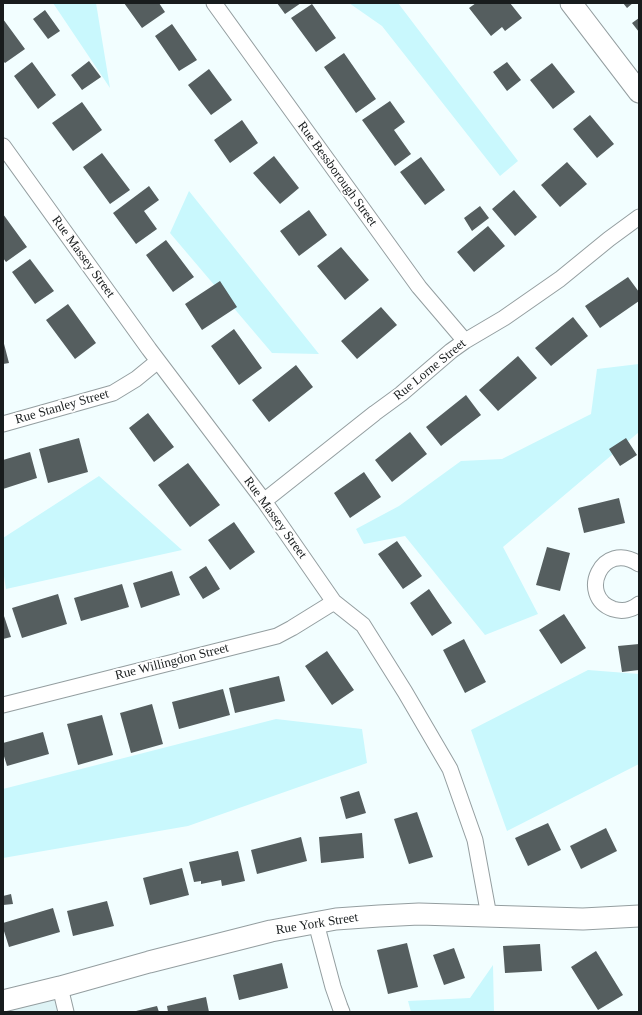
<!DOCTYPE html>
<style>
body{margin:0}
#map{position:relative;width:642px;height:1015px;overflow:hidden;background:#f2feff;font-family:Georgia,serif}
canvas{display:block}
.frame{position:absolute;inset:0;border:4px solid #181c1d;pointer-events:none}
</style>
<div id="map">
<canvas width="642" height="1015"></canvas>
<div class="frame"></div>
</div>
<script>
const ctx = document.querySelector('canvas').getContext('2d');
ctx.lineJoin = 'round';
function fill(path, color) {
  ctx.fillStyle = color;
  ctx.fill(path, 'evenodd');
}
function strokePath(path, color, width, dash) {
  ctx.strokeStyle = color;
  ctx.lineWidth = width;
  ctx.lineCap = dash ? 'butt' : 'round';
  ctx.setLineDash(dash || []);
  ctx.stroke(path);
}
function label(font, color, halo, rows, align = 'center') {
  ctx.font = font + ' Georgia,serif';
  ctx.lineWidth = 4;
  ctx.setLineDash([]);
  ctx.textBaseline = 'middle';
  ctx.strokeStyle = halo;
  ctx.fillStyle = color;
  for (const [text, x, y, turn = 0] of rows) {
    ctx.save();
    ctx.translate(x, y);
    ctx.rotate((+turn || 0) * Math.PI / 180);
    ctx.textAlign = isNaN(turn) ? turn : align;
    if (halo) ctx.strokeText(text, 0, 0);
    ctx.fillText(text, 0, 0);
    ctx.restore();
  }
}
fill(new Path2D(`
 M60 987 66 1012H3V1001Z`), '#def3f5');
fill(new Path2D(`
 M53 3H96L110 88Z
 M349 3H398L518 161 500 176 382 26Z
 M189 191 319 354 272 353 170 233Z
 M639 364V432L503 547 538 614 485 635 405 536 364 544 356 529 399 506 461 461 502 459 591 414 597 369Z
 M99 476 182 550 6 589 3 570V538Z
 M588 670 639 674V764L507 831 471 730Z
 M276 719 362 729 367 763 188 826 3 858V789Z
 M493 965 494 1012H411L408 1001 470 998Z`), '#c9f8fd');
fill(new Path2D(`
 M124 3H159L165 12 142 28Z
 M277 3H301L285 14Z
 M476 3H510L522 18 505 31 502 27 491 36 469 8Z
 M623 3H633L627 8Z
 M312 4 336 38 316 52 291 18Z
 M45 10 60 31 48 39 33 19Z
 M639 18V32L632 23Z
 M3 19 25 49 5 63 3 61Z
 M172 24 197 60 179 71 155 36Z
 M344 53 376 99 356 113 324 67Z
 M89 61 101 77 82 90 71 75Z
 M32 62 56 95 38 109 14 76Z
 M507 62 521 80 507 91 493 72Z
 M552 63 575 92 553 109 530 80Z
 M209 69 232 100 211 115 188 85Z
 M390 101 405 122 394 130 411 154 395 166 362 120Z
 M82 102 102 130 73 151 52 123Z
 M590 115 614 144 597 158 573 129Z
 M242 120 258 143 230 163 214 140Z
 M102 153 130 190 110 204 83 167Z
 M274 156 299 188 280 204 253 173Z
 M421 157 445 190 425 205 400 172Z
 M567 162 587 184 560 207 541 185Z
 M149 186 159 200 144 211 157 229 136 244 113 213Z
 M514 190 537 217 515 236 492 209Z
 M480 206 489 218 472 231 464 218Z
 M309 210 327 235 299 256 280 231Z
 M3 214 27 247 6 262 3 258Z
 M488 226 505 246 474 272 457 252Z
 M166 240 194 277 173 292 146 255Z
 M341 247 369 280 345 300 317 266Z
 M30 259 54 291 35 304 12 272Z
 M628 277 639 292V301L600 328 585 306Z
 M220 281 237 307 202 330 185 304Z
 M68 304 96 343 75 359 46 320Z
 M381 307 397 325 357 359 341 341Z
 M573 317 588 336 551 366 535 348Z
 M234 329 262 368 239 385 211 346Z
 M3 340 9 363 3 364Z
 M518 356 537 378 498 411 479 390Z
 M296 365 313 387 269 422 252 400Z
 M466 395 481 415 441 446 426 427Z
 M148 413 174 447 154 462 129 428Z
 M410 432 427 454 392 482 375 460Z
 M79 438 88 472 48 483 39 449Z
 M626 438 637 455 620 466 609 449Z
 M30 452 37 478 3 489V460Z
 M188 463 220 505 190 527 158 485Z
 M364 472 381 497 350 518 334 493Z
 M619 498 625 523 584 533 578 508Z
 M234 522 255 552 230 570 208 540Z
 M397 541 422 576 403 589 378 554Z
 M547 547 570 553 560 591 536 585Z
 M206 566 220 589 203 599 189 577Z
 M172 571 180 595 141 608 133 583Z
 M122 584 129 607 81 621 74 598Z
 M429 589 452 623 432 636 410 603Z
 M58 594 67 624 22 638 12 608Z
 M3 613 11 637 3 639Z
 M564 614 586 648 561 664 539 630Z
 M464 639 486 682 465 693 443 650Z
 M639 644V670L622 672 618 646Z
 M327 651 354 690 332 705 305 666Z
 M279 676 285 701 235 713 229 688Z
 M223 689 230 715 179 729 172 702Z
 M152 704 163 744 131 753 120 713Z
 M102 715 113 755 78 765 67 724Z
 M43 732 49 754 7 766 3 753V743Z
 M359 791 366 813 346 819 340 797Z
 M417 812 433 857 409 864 394 819Z
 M548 823 561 850 528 866 515 838Z
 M606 828 617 851 581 869 570 846Z
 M362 833 364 858 321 863 319 837Z
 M301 837 307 861 257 874 251 850Z
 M238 851 245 881 222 886 221 880 201 884V881L194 882 189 862Z
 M182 868 189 895 150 905 143 878Z
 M11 894 13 904 3 905V896Z
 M107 901 114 926 73 936 67 911Z
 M53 908 60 932 9 947 3 928V923Z
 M407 943 418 987 388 994 377 950Z
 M540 944 542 971 505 973 503 946Z
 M454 948 465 978 444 985 433 955Z
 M596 951 623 995 598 1010 571 967Z
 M282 963 288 988 239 1000 233 975Z
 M206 997 209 1012H168L167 1006Z
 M157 1006 159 1012H136V1011Z`), '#555e5f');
const street = new Path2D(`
 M214 3 419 287 465 341
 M3 146 149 349 264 501 334 602 363 625 405 692 450 769 475 840 489 916
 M3 424 113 393 136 379 158 361
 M264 501 375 413 401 394 451 351 465 341 504 318 560 279 609 239 639 217
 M639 564C602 539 577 596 613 609 622 612 632 610 639 604
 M3 705 277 636 292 628 334 602
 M316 923 333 987 340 1007 342 1012
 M60 987 66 1012`);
const secondary = new Path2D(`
 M571 3 639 92
 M3 1001 60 987 149 962 271 931 336 919 379 916 419 914 583 919 639 916`);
strokePath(street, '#949ea0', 17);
strokePath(secondary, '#949ea0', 23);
strokePath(street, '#fff', 15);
strokePath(secondary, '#fff', 21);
label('13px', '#181c1d', '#fff', [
 ["Rue Bessborough Street",337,174,54],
 ["Rue Massey Street",83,257,54],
 ["Rue Lorne Street",430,370,-39],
 ["Rue Stanley Street",62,407,-16],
 ["Rue Massey Street",275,518,54],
 ["Rue Willingdon Street",172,662,-14],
 ["Rue York Street",317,924,-9]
]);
</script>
